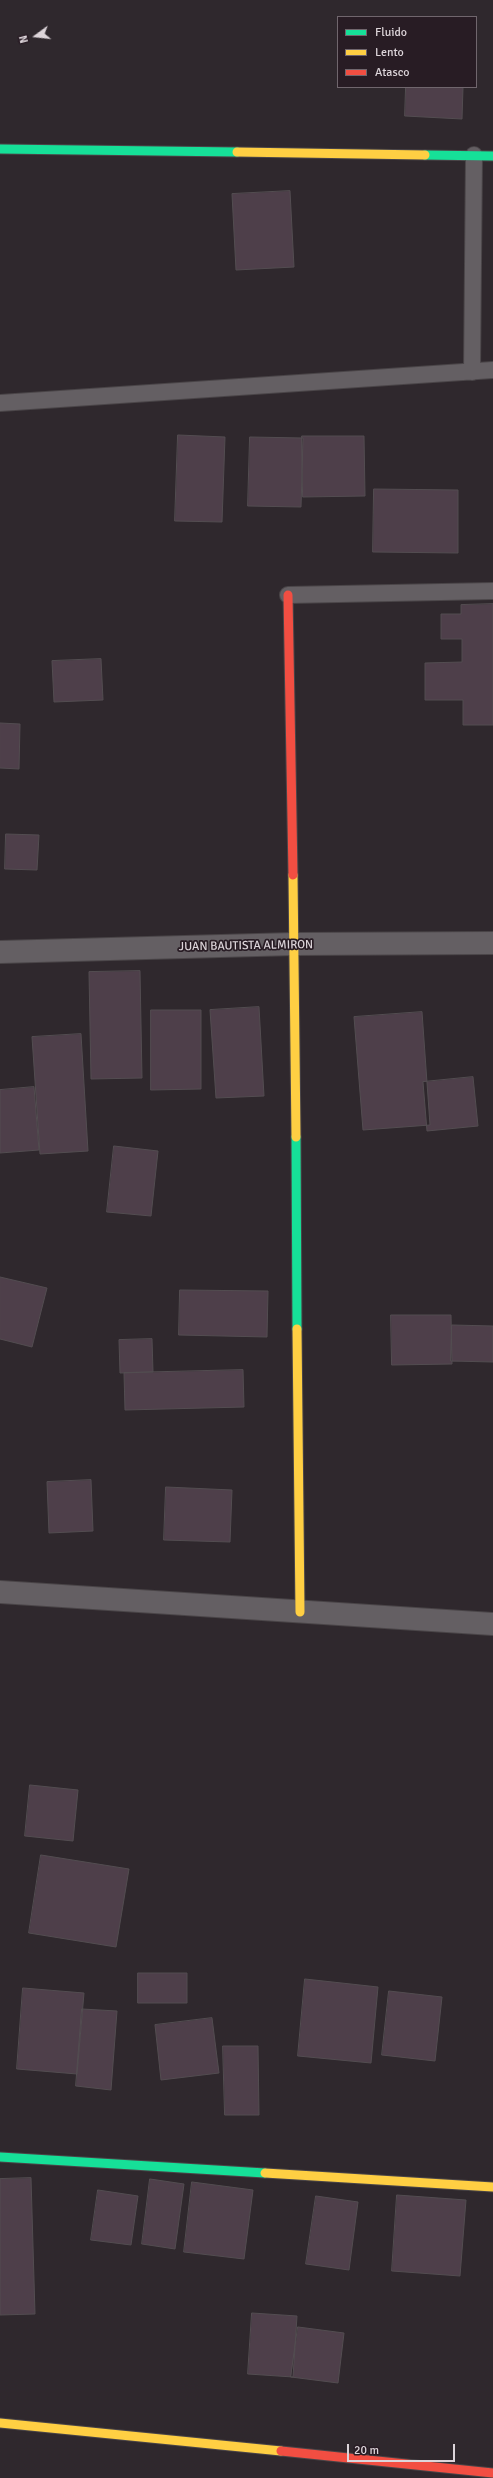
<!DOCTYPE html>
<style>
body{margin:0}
#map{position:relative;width:493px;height:2478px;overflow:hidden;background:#2f282d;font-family:Signika,sans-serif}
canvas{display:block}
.legend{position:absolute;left:337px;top:16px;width:140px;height:72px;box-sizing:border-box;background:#281c24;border:1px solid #70666d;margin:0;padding:5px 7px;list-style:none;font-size:12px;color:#ddd5da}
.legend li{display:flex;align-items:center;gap:8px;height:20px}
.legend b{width:20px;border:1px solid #70666d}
.north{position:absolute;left:16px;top:16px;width:40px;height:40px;-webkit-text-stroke:3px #281c24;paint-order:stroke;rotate:255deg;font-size:11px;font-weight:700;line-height:16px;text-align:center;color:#ddd5da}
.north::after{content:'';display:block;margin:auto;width:14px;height:18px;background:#ddd5da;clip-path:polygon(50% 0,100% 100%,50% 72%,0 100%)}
.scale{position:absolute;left:347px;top:2444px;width:108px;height:18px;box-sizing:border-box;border:2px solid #ddd5da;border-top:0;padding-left:5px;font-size:12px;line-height:14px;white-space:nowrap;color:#ddd5da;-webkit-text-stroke:3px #281c24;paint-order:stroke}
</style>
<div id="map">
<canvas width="493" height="2478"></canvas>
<ul class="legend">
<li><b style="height:5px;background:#16e098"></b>Fluido</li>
<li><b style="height:5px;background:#ffcf43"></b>Lento</li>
<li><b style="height:5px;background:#f24e42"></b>Atasco</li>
</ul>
<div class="north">N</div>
<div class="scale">20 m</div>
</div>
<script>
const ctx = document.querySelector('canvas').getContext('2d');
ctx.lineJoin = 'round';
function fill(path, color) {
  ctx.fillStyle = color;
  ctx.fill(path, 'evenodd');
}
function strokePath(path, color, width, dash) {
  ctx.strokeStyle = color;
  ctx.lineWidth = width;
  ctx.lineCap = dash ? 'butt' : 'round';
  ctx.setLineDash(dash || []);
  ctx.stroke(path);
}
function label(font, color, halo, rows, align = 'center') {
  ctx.font = font + ' Signika,sans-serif';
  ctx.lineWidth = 3.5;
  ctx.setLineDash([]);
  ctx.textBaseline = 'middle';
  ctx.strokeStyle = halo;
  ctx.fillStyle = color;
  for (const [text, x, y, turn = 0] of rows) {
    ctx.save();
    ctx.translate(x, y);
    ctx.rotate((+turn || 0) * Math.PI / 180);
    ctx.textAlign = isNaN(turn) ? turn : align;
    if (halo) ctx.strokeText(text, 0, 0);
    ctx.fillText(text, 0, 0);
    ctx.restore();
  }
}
const building = new Path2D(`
 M406 87H463L462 119 405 116Z
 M290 191 294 267 236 270 232 194Z
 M178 435 225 437 222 522 175 521Z
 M302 436H364L365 496 303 497Z
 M250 437 303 438 301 507 248 506Z
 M374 489 458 490V553L373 552Z
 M493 604V725H463V700H425V663L462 662V639H441V614H461V605Z
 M101 659 103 700 54 702 52 661Z
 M0 723 20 724 19 769 0 768Z
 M6 834 39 835 37 870 5 869Z
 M140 971 142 1078 91 1079 89 972Z
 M259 1007 264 1096 216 1098 210 1010Z
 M151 1010H201V1089L151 1090Z
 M422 1012 430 1125 363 1130 354 1017Z
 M81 1034 88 1151 40 1154 32 1037Z
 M473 1077 478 1126 427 1131 423 1082Z
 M34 1087 39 1150 0 1153V1090Z
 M114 1146 158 1151 151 1216 107 1212Z
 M0 1277 47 1288 32 1347 0 1339Z
 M180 1290 268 1291 267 1337 179 1335Z
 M391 1315H451L452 1364 392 1365Z
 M452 1325 493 1326V1362L451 1361Z
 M152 1339 153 1372 120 1373 119 1340Z
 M243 1370 244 1407 125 1410 124 1373Z
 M91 1480 93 1531 49 1533 47 1482Z
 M166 1487 232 1490 230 1542 164 1540Z
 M30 1785 78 1790 73 1841 25 1836Z
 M41 1855 129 1869 116 1947 29 1933Z
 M138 1973H187V2003H138Z
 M305 1979 378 1987 371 2063 298 2056Z
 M23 1988 84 1993 77 2074 17 2069Z
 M389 1991 442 1997 435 2061 382 2055Z
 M82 2009 117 2011 111 2090 76 2086Z
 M212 2018 219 2073 161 2080 155 2025Z
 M223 2046H258L259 2115H225Z
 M31 2178 35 2314 0 2315V2179Z
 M150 2179 184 2184 175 2249 142 2244Z
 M192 2182 253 2190 244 2259 184 2252Z
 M98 2190 138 2196 131 2245 91 2240Z
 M397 2195 466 2200 460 2276 392 2271Z
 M316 2196 358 2202 349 2270 306 2264Z
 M252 2313 297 2316 293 2377 248 2374Z
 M298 2327 344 2333 338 2383 291 2377Z`);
fill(building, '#4e3f4a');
strokePath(building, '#534d51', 1);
const lane = new Path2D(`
 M472 372 474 155
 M0 403 493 370
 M288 595 493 591`);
const street = new Path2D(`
 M0 952 294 944 493 943
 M0 1592 493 1624`);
const fast = new Path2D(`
 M0 149 237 152
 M425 155 493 156
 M296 1137 297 1329
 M0 2157 265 2173`);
const slow = new Path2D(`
 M237 152 425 155
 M293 875 296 1137
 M297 1329 300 1612
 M265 2173 493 2187
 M0 2423 281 2451`);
const jam = new Path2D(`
 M288 595 293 875
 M281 2451 493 2473`);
strokePath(lane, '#4a4548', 18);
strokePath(street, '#4a4548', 24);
strokePath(fast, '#4a4548', 11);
strokePath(slow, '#4a4548', 11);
strokePath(jam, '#4a4548', 11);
strokePath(lane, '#645f63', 16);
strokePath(street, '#645f63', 22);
strokePath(fast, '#16e098', 9);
strokePath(slow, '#ffcf43', 9);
strokePath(jam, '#f24e42', 9);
label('12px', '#ddd5da', '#281c24', [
 ["JUAN BAUTISTA ALMIRON",246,946,-1]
]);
</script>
